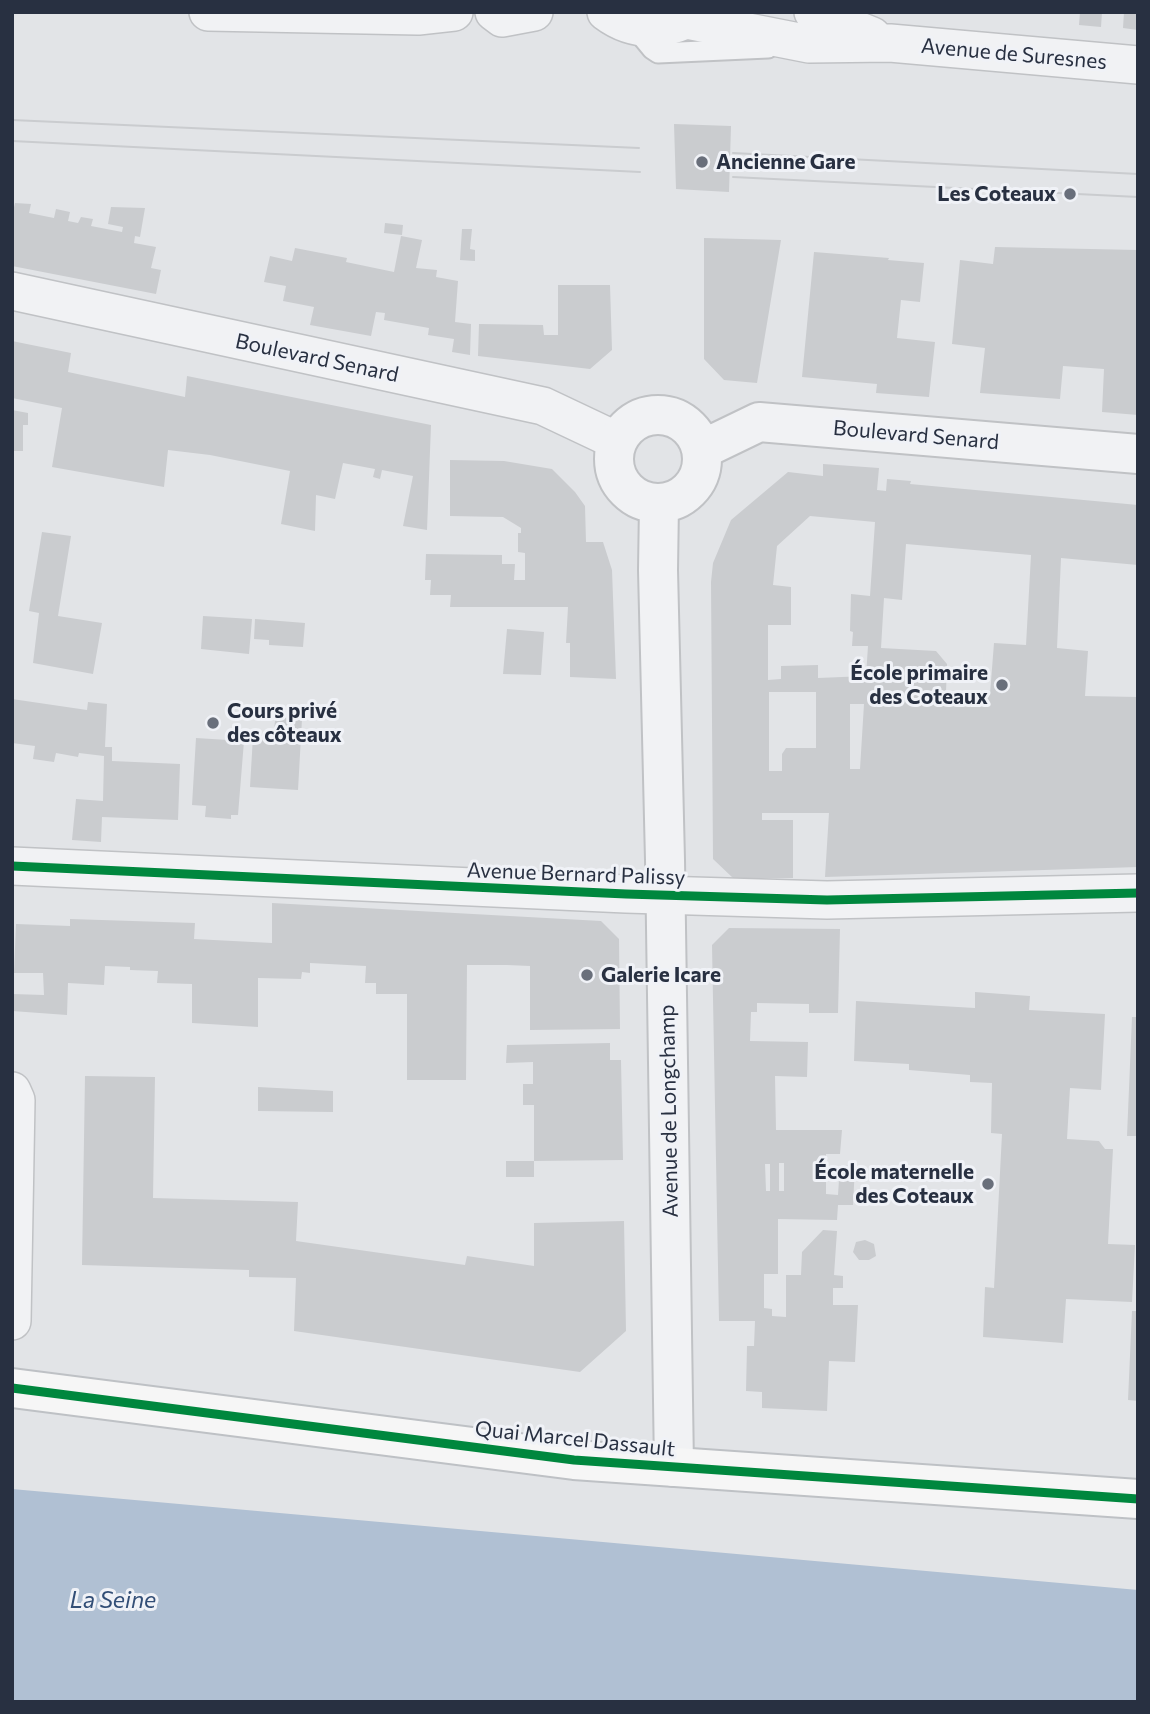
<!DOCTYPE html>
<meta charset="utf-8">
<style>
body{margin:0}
#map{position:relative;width:1150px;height:1714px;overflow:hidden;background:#e2e4e7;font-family:Commissioner,sans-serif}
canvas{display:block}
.frame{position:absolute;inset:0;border:14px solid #283041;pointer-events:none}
</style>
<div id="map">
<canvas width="1150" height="1714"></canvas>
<div class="frame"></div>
</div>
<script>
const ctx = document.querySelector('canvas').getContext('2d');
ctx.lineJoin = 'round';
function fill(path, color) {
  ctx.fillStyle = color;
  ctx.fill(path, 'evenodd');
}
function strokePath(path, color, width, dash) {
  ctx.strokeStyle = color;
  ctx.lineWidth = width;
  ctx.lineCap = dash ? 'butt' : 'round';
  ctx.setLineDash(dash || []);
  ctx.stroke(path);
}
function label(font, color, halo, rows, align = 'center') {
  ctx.font = font + ' Commissioner,sans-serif';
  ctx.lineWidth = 6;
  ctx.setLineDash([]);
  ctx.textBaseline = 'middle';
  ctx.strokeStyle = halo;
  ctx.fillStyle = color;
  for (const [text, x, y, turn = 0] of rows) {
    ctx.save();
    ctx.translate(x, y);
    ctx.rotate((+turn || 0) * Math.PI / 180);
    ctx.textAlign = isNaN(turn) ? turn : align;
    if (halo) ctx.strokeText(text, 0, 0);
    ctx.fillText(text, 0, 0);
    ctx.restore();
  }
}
fill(new Path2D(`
 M12 1489 1138 1590V1702H12Z`), '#b0c0d3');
fill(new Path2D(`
 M1080 12H1102L1101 27 1079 25Z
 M1124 12H1138V30L1123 28Z
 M674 124 731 126 729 192 676 189Z
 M15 203 31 204 29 213 54 218 56 209 70 212 68 221 78 223 81 217 93 219 91 226 122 232 123 227 108 224 111 207 145 208 140 237 135 236 134 243 156 247 151 268 161 270 156 294 12 266V216Z
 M385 223 403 225 402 235 384 233Z
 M462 229H472L470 249 475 250V261L460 260Z
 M401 236 422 240 416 268 437 270 436 277 458 281 455 322 471 324 470 355 452 352 454 339 428 335 429 328 384 320 385 313 376 312 371 336 310 325 314 307 283 301 286 286 264 282 270 256 292 261 295 248 347 258 346 262 394 272Z
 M704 238 781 240 757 383 724 380 704 359Z
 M995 247 1138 250V415L1102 412 1104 369 1063 366 1060 399 980 393 985 348 952 344 960 260 993 264Z
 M814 252 889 258 888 260 924 263 920 302 901 300 897 338 935 342 929 397 876 393 877 384 802 377Z
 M558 285H610L612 350 590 369 478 356 479 324 543 325 544 335H558Z
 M12 341 71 353 68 372 185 397 187 376 431 425 427 530 403 526 413 476 382 470 380 479 373 477 375 469 343 463 335 499 316 495 315 531 281 524 290 471 210 455 168 450 164 487 52 467 62 408 12 398Z
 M12 410 28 413V425H23V451H12Z
 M450 460 504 461 552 469 575 492 585 506 586 542H603L612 570 616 679 570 677V643H566L568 607H450L451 595H430L431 580H425L426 554 502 555V564H515L514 580H525V553L518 552V533H521V528L503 517 450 516Z
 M823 464 879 468 877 490 886 491 887 479 911 481 910 484 1138 505V565L1061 558 1057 648 1088 651 1085 696 1138 697V867L825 877 829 813H762V820H793V878H733L713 859 711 582 713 563 731 520 788 472 823 476ZM810 516 875 522 870 596 851 594 850 631 853 632 852 646H868L866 676 818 678V665L781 666V679L768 680V625H791V587L773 585 777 546ZM906 544 1031 555 1026 645 994 643 990 694 946 692 947 664 936 651 881 648 884 598 902 600ZM769 692H816V748H786L782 754V771H769ZM850 704H864L860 769H850Z
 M42 532 71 536 58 616 102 623 93 674 33 663 39 613 29 611Z
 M203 616 252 619 249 654 201 649Z
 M255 619 305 623 303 647 269 645V640L254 639Z
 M507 629 544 632 541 675 503 674Z
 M12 699 87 710 88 702 107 704 105 747H112V761L180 764 178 820 102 817 101 842 72 840 76 799 103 801 104 756 79 753 78 757 56 753 54 762 33 759 35 746 12 743Z
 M279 717 302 719 298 790 250 787 253 736 273 738 275 721Z
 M196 738 244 741 238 815H231V819L205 817 206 806 192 805Z
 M272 903 601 921 619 939 620 1029 530 1030V966L507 965H467L466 1080H407V994H376V983H365L366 966 310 963V973L302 972 301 979 258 978V1027L192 1023V984L157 983 158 971 130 970V967L105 966 104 985 68 983 67 1015 12 1011V994L44 995 43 973H14L16 924 70 926V919L195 923 194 939 272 943Z
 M729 928 840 929 838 1013H809V1004L757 1003V1012H751L750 1041 808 1042 807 1077 775 1076 776 1130H842L840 1154H826V1194L838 1195 840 1165 855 1166 853 1205H838L837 1220 778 1219V1274H764V1308L772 1309V1316L786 1317V1275H801L802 1252 823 1230 837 1231 834 1275 843 1276V1288H833V1305H858L855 1362 829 1361 827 1411 762 1408V1392L746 1391 747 1346H754L755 1321H719L712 945ZM779 1163H784V1191H779ZM765 1164H770V1191H766Z
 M975 992 1030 996 1029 1010 1105 1014 1101 1090 1070 1088 1067 1139 1099 1141 1105 1149H1113L1108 1244 1135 1245 1132 1302 1066 1299 1063 1343 983 1337 985 1287 994 1288 1002 1134 991 1133 992 1083 970 1082V1075L909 1070V1064L854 1061 856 1001 975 1008Z
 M1132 1017H1138V1136H1127Z
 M610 1043V1060H621L623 1160 534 1161V1105H523V1084H533V1062L506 1063 507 1045Z
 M85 1076 155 1077 153 1198 298 1202 296 1241 465 1265 467 1256 534 1266V1223L624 1221 626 1331 580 1372 294 1331 296 1278 249 1277V1270L82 1265Z
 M258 1087 333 1091V1112L258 1111Z
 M506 1161H534V1177H506Z
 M865 1240 874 1244 876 1256 869 1260H859L853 1252 856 1242Z
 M1132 1311H1138V1401L1128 1400Z`), '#cacccf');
const service = new Path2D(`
 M634 27 652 49 658 53 768 48`);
const minor = new Path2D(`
 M208 12 418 16 454 12
 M494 12 502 18 534 12
 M606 12C634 33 670 33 698 12
 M813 12 872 36
 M687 20 809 44 890 43 1138 65
 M12 291 543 406 617 441
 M12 866 626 894 827 900 1138 893
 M12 1091 16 1100 12 1321`);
const tertiary = new Path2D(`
 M614 459a44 44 0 1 1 88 0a44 44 0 1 1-88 0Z
 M701 450 759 422 1138 454
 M659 504 658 570 665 860 674 1467`);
const primary = new Path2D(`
 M12 1388 574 1460 1138 1499`);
strokePath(service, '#c0c2c5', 23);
strokePath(minor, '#c0c2c5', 40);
strokePath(tertiary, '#c0c2c5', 42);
strokePath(primary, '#bec1c5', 42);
strokePath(service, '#f1f2f4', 19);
strokePath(minor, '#f1f2f4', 37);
strokePath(tertiary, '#f1f2f4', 38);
strokePath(primary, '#f6f6f6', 38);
strokePath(new Path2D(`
 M12 120 639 148
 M12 141 640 172
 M733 153 1138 174
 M733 177 1138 197`), '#cacccf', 2);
strokePath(new Path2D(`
 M12 866 626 894 827 900 1138 893
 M12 1388 574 1460 1138 1499`), '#00873e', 9);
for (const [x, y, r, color] of [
 [702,162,7,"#696f7b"],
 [1070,194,7,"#696f7b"],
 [1002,685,7,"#696f7b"],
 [213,723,7,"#696f7b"],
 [587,975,7,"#696f7b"],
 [988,1184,7,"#696f7b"]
]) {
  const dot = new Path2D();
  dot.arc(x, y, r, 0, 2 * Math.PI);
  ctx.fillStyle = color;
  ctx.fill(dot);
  strokePath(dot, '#f0f2f7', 2.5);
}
label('21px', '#283041', '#f0f2f7', [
 ["Avenue de Suresnes",1014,54,5],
 ["Boulevard Senard",317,358,12],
 ["Boulevard Senard",916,435,5],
 ["Avenue Bernard Palissy",576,874,2],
 ["Avenue de Longchamp",669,1111,-91],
 ["Quai Marcel Dassault",575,1439,6]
]);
label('bold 21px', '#283041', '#f0f2f7', [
 ["Ancienne Gare",716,162],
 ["Les Coteaux",1056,194,"right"],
 ["École primaire",988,673,"right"],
 ["des Coteaux",988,697,"right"],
 ["Cours privé",227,711],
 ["des côteaux",227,735],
 ["Galerie Icare",601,975],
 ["École maternelle",974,1172,"right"],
 ["des Coteaux",974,1196,"right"]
], 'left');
label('italic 23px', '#324e76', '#f0f2f7', [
 ["La Seine",113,1600]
]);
</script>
